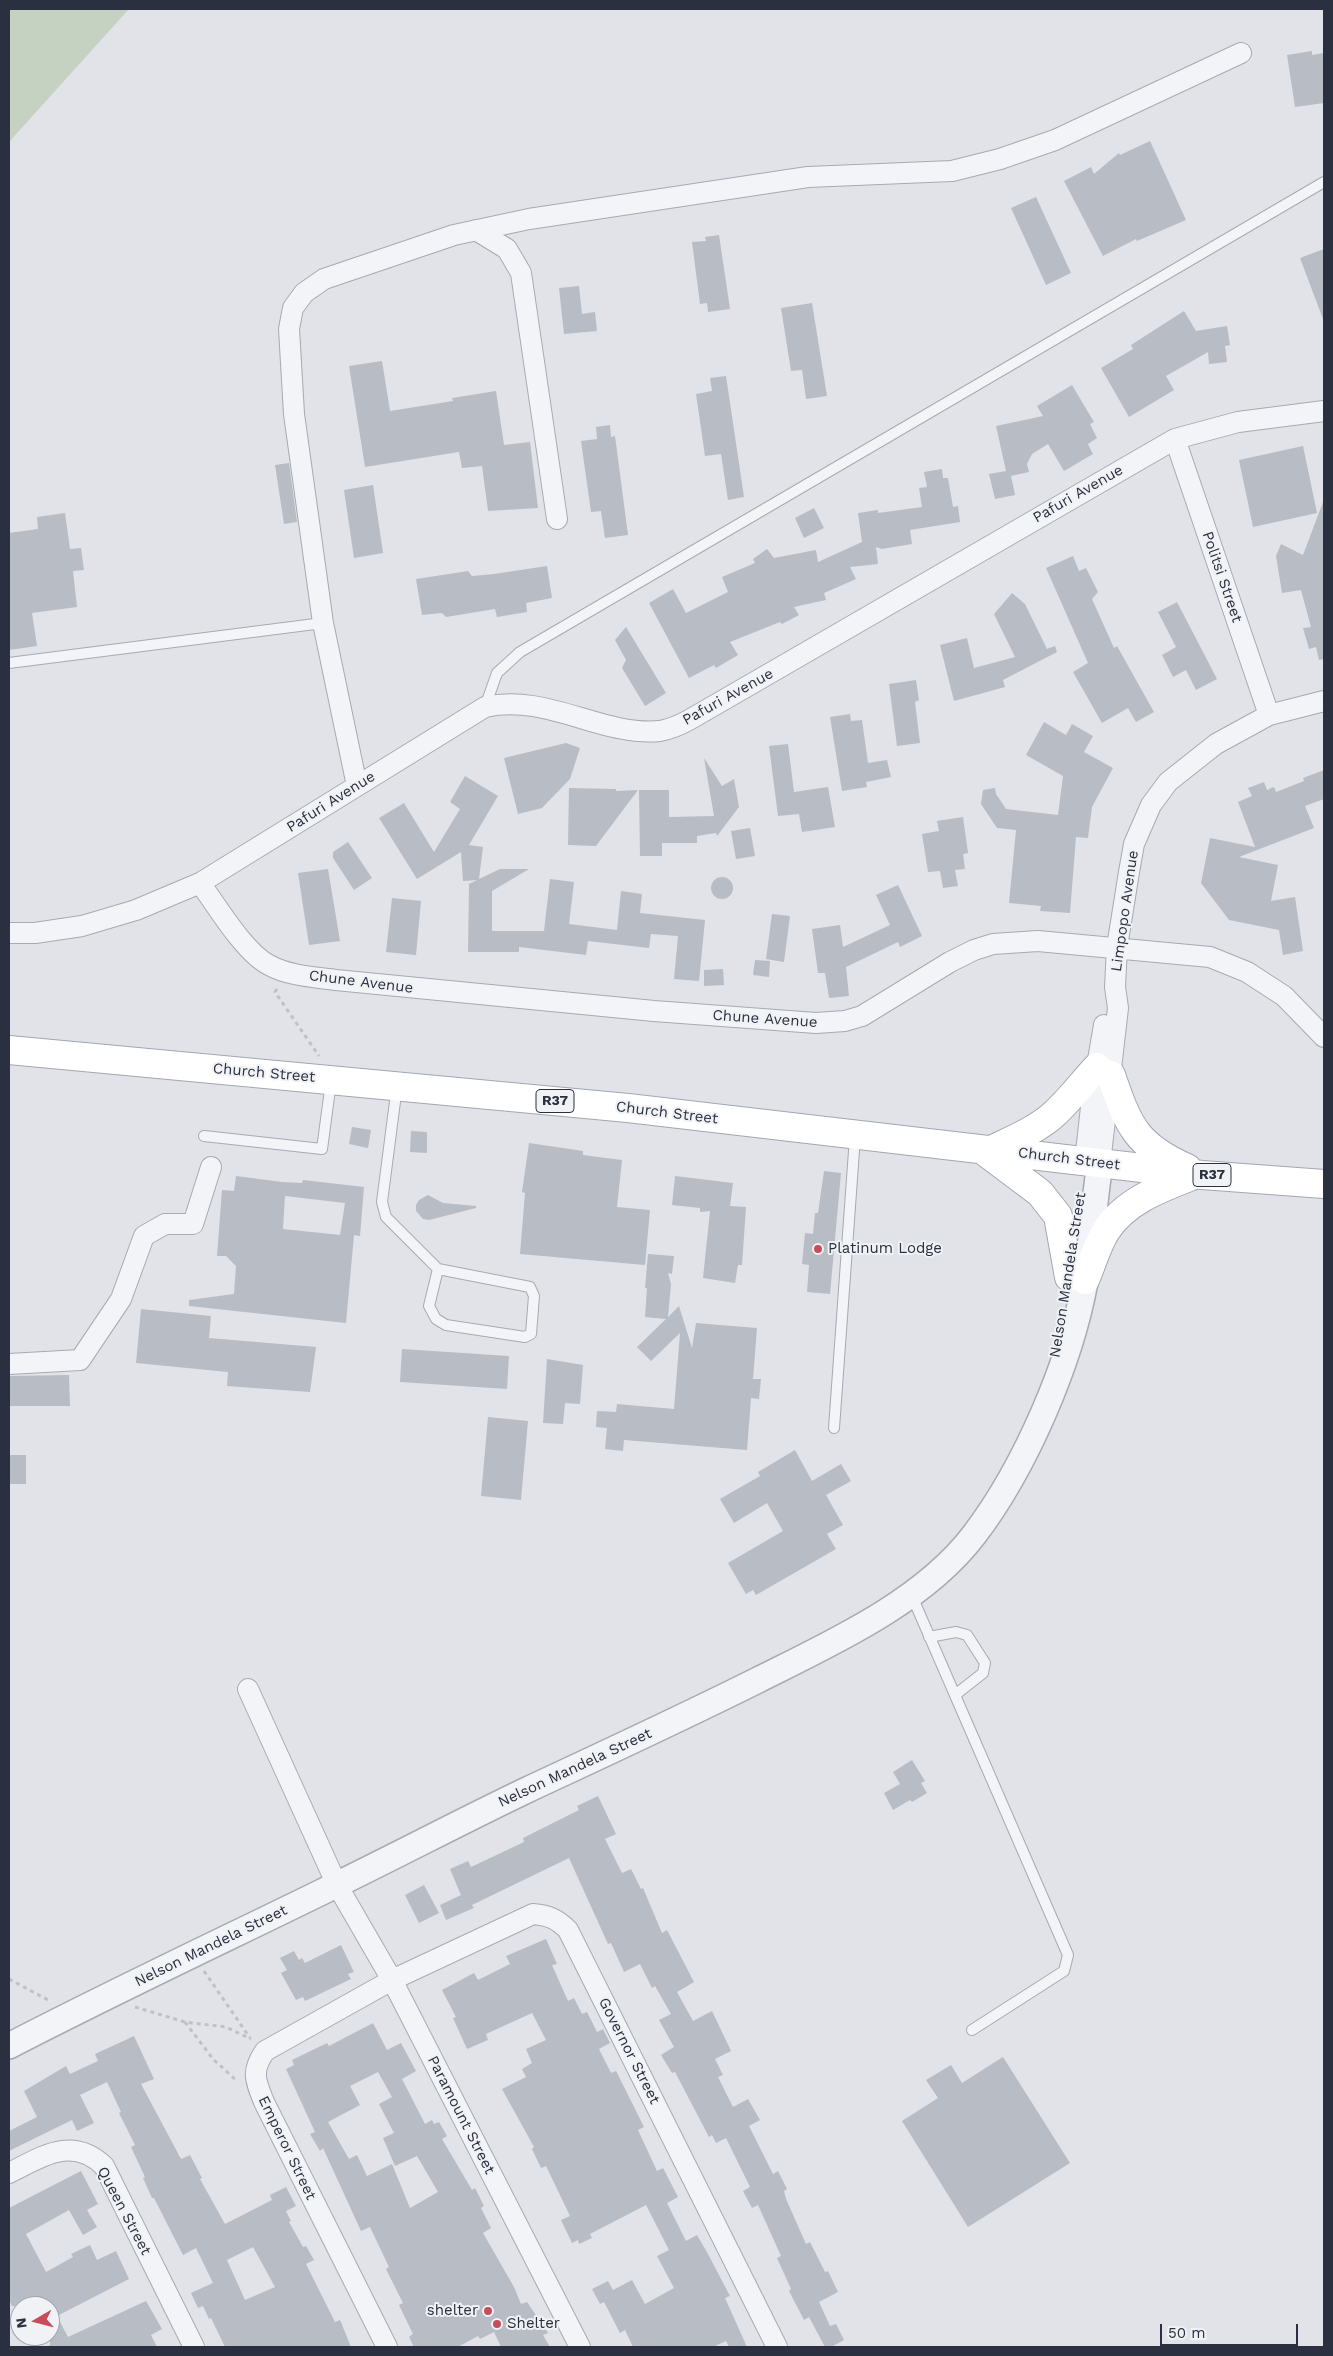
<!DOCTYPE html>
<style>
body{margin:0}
#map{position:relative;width:1333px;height:2356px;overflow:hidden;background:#e1e3e8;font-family:"Work Sans",sans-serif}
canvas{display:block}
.frame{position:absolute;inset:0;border:10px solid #2a303f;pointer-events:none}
.north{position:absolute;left:10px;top:2296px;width:50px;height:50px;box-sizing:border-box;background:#f0f2f6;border:1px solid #a1a4ad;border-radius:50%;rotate:262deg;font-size:14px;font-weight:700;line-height:20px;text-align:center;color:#2a303f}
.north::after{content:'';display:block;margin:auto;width:18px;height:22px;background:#c54e58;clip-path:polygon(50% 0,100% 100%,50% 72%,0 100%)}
.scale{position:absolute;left:1160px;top:2324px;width:138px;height:22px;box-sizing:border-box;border:2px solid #2a303f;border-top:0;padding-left:6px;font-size:15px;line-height:18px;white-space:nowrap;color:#2a303f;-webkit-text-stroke:4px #f0f2f6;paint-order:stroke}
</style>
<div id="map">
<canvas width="1333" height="2356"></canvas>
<div class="frame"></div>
<div class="north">N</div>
<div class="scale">50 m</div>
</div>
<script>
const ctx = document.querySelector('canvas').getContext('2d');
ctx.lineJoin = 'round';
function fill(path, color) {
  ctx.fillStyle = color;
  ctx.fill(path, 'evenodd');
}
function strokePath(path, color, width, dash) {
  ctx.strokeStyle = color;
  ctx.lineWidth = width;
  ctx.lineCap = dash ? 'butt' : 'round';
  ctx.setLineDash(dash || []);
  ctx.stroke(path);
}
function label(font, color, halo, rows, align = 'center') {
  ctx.font = font + ' "Work Sans",sans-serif';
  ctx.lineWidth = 4;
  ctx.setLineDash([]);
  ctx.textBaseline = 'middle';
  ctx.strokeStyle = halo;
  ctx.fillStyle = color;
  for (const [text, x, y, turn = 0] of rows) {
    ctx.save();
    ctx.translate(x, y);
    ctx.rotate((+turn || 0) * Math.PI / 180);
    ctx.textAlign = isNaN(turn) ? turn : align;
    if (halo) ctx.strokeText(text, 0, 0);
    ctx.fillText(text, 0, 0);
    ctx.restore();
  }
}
fill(new Path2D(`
 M9 9H129L9 142Z`), '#c5d2c2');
fill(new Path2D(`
 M1312 51V55L1324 53V103L1295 107 1287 55Z
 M1150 141 1186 220 1137 241 1136 239 1103 256 1064 181 1091 167 1094 174 1119 153 1120 155Z
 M1036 197 1071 273 1046 285 1011 208Z
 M719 235 730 309 708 312 707 303 700 304 692 242 706 241 705 237Z
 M1324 249V318L1323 319 1300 258Z
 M579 286 582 314 595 312 597 331 564 334 559 288Z
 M812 303 827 396 806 399 802 370 791 371 781 308Z
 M1184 311 1196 331 1227 326 1230 345 1225 346 1227 362 1209 364 1208 352 1166 376 1174 390 1129 417 1101 368 1133 349 1131 345Z
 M382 361 390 411 453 401 452 398 496 391 504 445 530 442 538 508 488 511 482 466 462 468 459 452 365 467 349 366Z
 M726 376 744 497 728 500 721 454 705 456 696 394 712 391 710 378Z
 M1072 385 1094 422 1090 424 1097 438 1088 444 1093 454 1064 471 1048 444 1032 454 1027 464 1029 472 1011 476 1015 495 995 499 989 474 1006 471 996 426 1043 416 1037 406Z
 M610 425 611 437 615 436 628 535 605 538 601 511 591 512 581 441 597 439 596 427Z
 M1303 446 1317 513 1253 527 1239 460Z
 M289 463 297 522 284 524 275 465Z
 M942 469 943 478H948L953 507 958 506 960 522 910 530 912 544 882 549 876 547 878 564 850 567 856 579 824 593 826 600 794 607 799 615 782 624 780 622 730 642 738 655 716 668 714 665 689 678 649 603 673 589 686 613 728 592 722 577 755 563 753 559 767 549 774 558 816 550 818 562 862 542 858 513 878 510V513L922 507 919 488 927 487 924 472Z
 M373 485 383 553 354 558 344 490Z
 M1323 502 1324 659 1319 660 1316 647 1309 649 1303 628 1311 627 1301 590 1282 593 1276 556 1281 544 1303 555Z
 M814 508 824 528 804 538 795 518Z
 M65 513 70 549 81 548 84 570 73 571 77 607 32 613 37 646 9 650V533L38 529 37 517Z
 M1073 556 1079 571 1086 568 1098 592 1092 599 1114 648 1117 646 1154 712 1136 722 1128 708 1102 723 1073 672 1088 663 1046 568Z
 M547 566 552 598 526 603 527 612 497 617 495 609 446 617 442 613 422 615 416 579 468 571 472 576 494 574Z
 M1012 593 1025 604 1047 649 1055 646 1057 652 1003 680 1005 687 954 701 940 645 967 638 974 668 1015 657 994 614Z
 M1177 602 1217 679 1196 690 1186 670 1173 677 1162 655 1176 647 1158 612Z
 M626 627 666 693 645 706 622 668 626 660 615 640Z
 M916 680 919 700 915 702 920 743 897 746 889 684Z
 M850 714 851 721 862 720 868 763 887 760 891 777 866 782 867 787 842 791 830 717Z
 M1044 722 1066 735 1072 724 1093 736 1084 752 1113 768 1092 807 1088 838 1076 837 1070 913 1040 911 1041 906 1009 903 1016 830 997 828 981 804 983 790 995 788 996 794 1006 809 1058 815 1063 776 1026 755Z
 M566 743 580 748 570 779 542 808 518 814 504 758Z
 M788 744 794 792 828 787 835 827 802 832 799 814 778 816 769 746Z
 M704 758 722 786 734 779 739 807 717 836 716 833 697 836V843H662V856H640L639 790H669V817L714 816Z
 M1324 770V799L1305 806 1314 828 1239 857 1278 865 1271 901 1295 897 1303 951 1283 955 1279 930 1229 920 1201 883 1210 838 1255 847 1238 802 1252 796 1248 788 1264 782 1267 790 1274 787 1276 792 1304 781 1303 778Z
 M465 776 498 796 469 845 483 847 479 879 500 869H529L492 891V931H544L550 879 574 882 569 924 617 930 621 891 642 894 640 913 705 920 699 981 674 979 678 936 651 934 649 948 588 941 586 955 519 947V952H468L469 884 477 880 463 881 461 852 417 879 379 818 404 803 434 852 460 809 450 802Z
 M569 788 616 789V791L638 790 596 846 568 845Z
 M963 817 968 853 963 854 965 869 955 870 958 886 943 888 940 871 928 872 922 834 939 831 937 821Z
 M750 828 755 856 736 859 731 831Z
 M348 842 372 878 354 890 333 858V852Z
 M328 869 340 941 309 945 298 873Z
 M711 888a11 11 0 1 1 22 0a11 11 0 1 1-22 0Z
 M898 885 922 936 900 947 898 942 846 967 849 996 829 998 825 973H818L812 929 840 925 843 947 890 925 876 895Z
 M392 898 421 901 416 955 386 952Z
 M772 914 790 916 784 962 766 959Z
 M755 960 770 961 769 977 753 975Z
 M723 969 724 985 704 986V970Z
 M352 1127 371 1130 368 1148 349 1144Z
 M411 1131 427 1132V1153L410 1152Z
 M529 1143 583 1151V1155L622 1160 617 1207 650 1210 645 1265 520 1254 525 1193 522 1192Z
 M824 1171 841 1173 830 1294 807 1292 809 1265 802 1264 805 1233 813 1234 815 1213H818Z
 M236 1176 282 1182 302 1183 303 1180 364 1187 360 1236 354 1235 346 1323 189 1306V1300L234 1294 236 1266 226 1256H217L222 1190 234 1191ZM285 1196 345 1203 340 1235 283 1229Z
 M675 1176 733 1183 730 1206 746 1207 742 1265H738L735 1283 703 1278 710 1211 700 1212V1208L672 1205Z
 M428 1195 443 1203 476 1206V1208L429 1220 423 1219 416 1211V1205L419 1200Z
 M648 1254 674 1256 672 1274 668 1273 671 1284 668 1317 679 1306 692 1348 696 1323 757 1328 753 1379H761L759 1399 751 1398 747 1450 624 1440 623 1451 605 1449 607 1428 596 1427 597 1411 616 1412 617 1404 674 1409 680 1333 651 1361 637 1347 666 1319 645 1317 647 1288H645Z
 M141 1309 211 1316 209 1338 316 1347 310 1392 227 1386 228 1372 136 1363Z
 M402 1349 509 1356 507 1389 400 1382Z
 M547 1359 583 1365 580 1404 565 1403 563 1424 543 1423Z
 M69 1375 70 1406H9V1376Z
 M488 1417 528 1421 521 1500 481 1496Z
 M795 1450 812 1481 841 1464 851 1481 826 1495 843 1525 827 1534 836 1549 756 1595 753 1590 746 1594 728 1563 783 1531 767 1503 734 1523 720 1499 760 1476 758 1472Z
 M9 1455H26V1484H9Z
 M912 1760 925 1781 921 1783 927 1793 912 1802 910 1800 893 1810 884 1793 900 1784 893 1772Z
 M598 1796 616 1834 605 1839 622 1873 631 1869 641 1889 643 1888 662 1933 667 1930 694 1982 677 1992 693 2021 712 2011 731 2051 715 2059 723 2075 718 2077 733 2107 748 2099 760 2120 749 2126 773 2174 778 2171 787 2189 784 2191 786 2199 806 2244 810 2242 825 2272 828 2271 838 2292 819 2302 830 2326 836 2324 844 2340 831 2347H825L809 2317 804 2320 789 2291 791 2289 777 2258 781 2256 758 2205 752 2208 743 2191 750 2187 726 2138 716 2143 712 2135 709 2137 675 2072 672 2073 661 2055 674 2047 659 2020 671 2014 655 1986 652 1988 640 1964 624 1972 611 1943 608 1944 569 1858 472 1905 474 1908 446 1920 440 1905 461 1895 450 1869 468 1861 471 1867 524 1842 523 1838 579 1810 577 1806Z
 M424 1885 439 1913 419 1923 405 1895Z
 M546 1939 557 1964 552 1965 568 2001 574 1998 582 2014 587 2012 597 2032 603 2029 610 2043 599 2049 611 2073 616 2071 644 2127 638 2130 657 2171 663 2168 678 2197 667 2203 686 2241 697 2235 708 2254 730 2296 725 2298 747 2347H729L726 2341 713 2347H633L625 2330 620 2333 604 2302 600 2304 592 2289 608 2281 613 2290 632 2280 645 2304 674 2288 657 2256 669 2250 646 2205 590 2234 592 2238 579 2244 578 2240 572 2243 561 2220 570 2216 546 2166 541 2168 532 2149 534 2147 502 2089 526 2077 522 2069 532 2063 526 2049 546 2040 532 2013 486 2034 488 2040 467 2049 453 2018 456 2017 442 1990 474 1973 478 1980 510 1964 506 1956Z
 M341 1945 354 1972 348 1974 351 1979 305 2001 303 1997 296 2000 281 1973 287 1970 280 1958 294 1951 299 1960 302 1958 305 1963Z
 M373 2023 387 2050 401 2043 416 2071 402 2079 425 2124 432 2120 434 2124 439 2122 447 2136 442 2139 472 2190 475 2188 484 2206 481 2208 491 2228 483 2233 514 2287 521 2304 527 2302 548 2333 543 2335 550 2347H501L494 2332 480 2339 478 2336 458 2347H414L409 2337 413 2334 399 2305 403 2303 386 2269 389 2267 370 2227 361 2231 323 2148 320 2151 310 2134 315 2132 286 2069 294 2065 292 2060 327 2043 329 2046ZM378 2072 392 2097 379 2104 394 2133 383 2138 395 2166 417 2156 438 2192 410 2208 392 2164 367 2176 357 2155 349 2159 328 2122 360 2105 350 2086Z
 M134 2036 154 2079 141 2084 181 2159 190 2155 202 2178 200 2179 225 2224 272 2200 270 2195 286 2187 296 2206 286 2211 291 2221 289 2222 303 2247 306 2246 314 2260 306 2264 335 2322 340 2320 351 2347H225L211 2318 209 2319 203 2306 198 2308 191 2293 213 2283 196 2248 183 2255 154 2198H152L143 2178 145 2177 131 2147 135 2145 119 2113 121 2112 107 2082 80 2095 94 2123 77 2131 72 2120 9 2151V2131L37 2117 24 2091 66 2066 70 2074 98 2061 95 2054ZM253 2247 275 2287 245 2300 227 2260Z
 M1003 2057 1070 2163 968 2227 902 2121 938 2098 926 2080 951 2065 962 2083Z
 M81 2171 98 2204 87 2210 97 2227 83 2235 69 2210 26 2234 46 2272 73 2257 71 2254 90 2245 97 2260 116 2251 129 2279 57 2316 68 2337 146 2301 162 2329 151 2335 157 2347H46L50 2345V2306H12L9 2300V2208Z`), '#b8bcc5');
const service = new Path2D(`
 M9 663 323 623
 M485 707 497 673 520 652 1324 182
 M397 1086 382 1202 386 1217 438 1269 530 1287 534 1296 531 1334 525 1337 446 1325 436 1319 429 1306 438 1269
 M204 1136 322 1149 331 1082
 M834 1428 855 1137
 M911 1594 1068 1955 1064 1971 972 2030
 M929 1637 956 1632 967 1635 985 1663 983 1673 955 1695`);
const minor = new Path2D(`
 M476 230 507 249 521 273 557 519
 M1175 439 1269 715
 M357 786 323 623 294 414 289 329 293 308 304 293 324 279 454 235 529 219 808 177 952 171 1000 159 1055 140 1241 53
 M200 883C217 906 244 952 269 965 289 976 314 977 336 980L654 1011 816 1023 845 1021 862 1016 950 962 974 950 993 944 1038 941 1210 957 1247 972 1284 996 1324 1037
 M9 933H35L82 926 136 910 200 883 485 707C546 693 603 737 660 731 670 729 680 725 689 720L1175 439 1238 422 1324 411
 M1085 1161 1093 1089 1104 1025
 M1100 1163 1118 1008 1115 987 1117 947 1129 872 1134 844 1151 805 1168 782 1216 744 1269 715 1324 701
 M9 1364 80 1360 121 1299 144 1236 165 1224H193L211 1167
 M248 1689 337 1885 392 1980 580 2347
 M9 2173C42 2157 72 2135 104 2166L194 2347
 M387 2347 264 2102C255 2080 251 2071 265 2051L392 1980 533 1914C548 1915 557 1919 568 1930L777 2347`);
const tertiary = new Path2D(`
 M9 2046C115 1991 224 1940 332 1887 398 1855 462 1821 527 1790 604 1754 682 1718 758 1680 832 1643 923 1602 974 1535 1025 1468 1070 1364 1085 1282 1092 1242 1094 1202 1100 1163`);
const primary = new Path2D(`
 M9 1050 628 1108 1202 1175 1324 1184
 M1111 1075C1128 1125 1136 1146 1187 1168
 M991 1150C1012 1140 1034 1131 1052 1116 1069 1101 1082 1083 1097 1067
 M984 1151 1040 1193 1058 1216 1069 1277
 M1085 1280C1092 1264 1097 1245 1106 1231 1125 1201 1161 1188 1192 1176`);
strokePath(service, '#a6aab2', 12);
strokePath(minor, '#a6aab2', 22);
strokePath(tertiary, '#a6aab2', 28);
strokePath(primary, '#a1a7b3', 30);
strokePath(new Path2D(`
 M277 989 275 992 319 1056
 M204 1971 250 2038
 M9 1979 50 2001
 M135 2007 185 2022 226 2027 251 2039
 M185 2022 213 2059 237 2081`), '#bfc1c7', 3, [4, 4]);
strokePath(service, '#f3f4f7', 10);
strokePath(minor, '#f3f4f7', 20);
strokePath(tertiary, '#f3f4f7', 25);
strokePath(primary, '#fff', 28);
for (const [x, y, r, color] of [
 [818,1249,5,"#c54e58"],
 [488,2311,5,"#c54e58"],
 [497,2324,5,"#c54e58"]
]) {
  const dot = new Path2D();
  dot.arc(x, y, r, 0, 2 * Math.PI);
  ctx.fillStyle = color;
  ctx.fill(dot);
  strokePath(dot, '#f0f2f6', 2);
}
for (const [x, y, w] of [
 [555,1101,38],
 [1212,1175,38]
]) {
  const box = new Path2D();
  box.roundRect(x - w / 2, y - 11.5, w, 23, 4);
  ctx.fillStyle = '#f0f2f6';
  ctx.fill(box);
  strokePath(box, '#2a303f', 1);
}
label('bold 14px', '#2a303f', null, [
 ["R37",555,1101],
 ["R37",1212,1175]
]);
label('15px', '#2a303f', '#f0f2f6', [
 ["Pafuri Avenue",1078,494,-30],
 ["Politsi Street",1222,577,71],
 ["Pafuri Avenue",728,697,-29],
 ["Pafuri Avenue",331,802,-32],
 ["Limpopo Avenue",1125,911,-82],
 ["Chune Avenue",361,982,7],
 ["Chune Avenue",765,1019,4],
 ["Church Street",264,1073,5],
 ["Church Street",667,1113,7],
 ["Church Street",1069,1159,7],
 ["Nelson Mandela Street",1068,1275,-81],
 ["Nelson Mandela Street",575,1768,-25],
 ["Nelson Mandela Street",211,1946,-26],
 ["Governor Street",629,2051,63],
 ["Paramount Street",461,2115,63],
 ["Emperor Street",287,2148,64],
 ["Queen Street",124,2211,62]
]);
label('15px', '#2a303f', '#f0f2f6', [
 ["Platinum Lodge",828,1249],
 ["shelter",478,2311,"right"],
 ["Shelter",507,2324]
], 'left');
</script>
